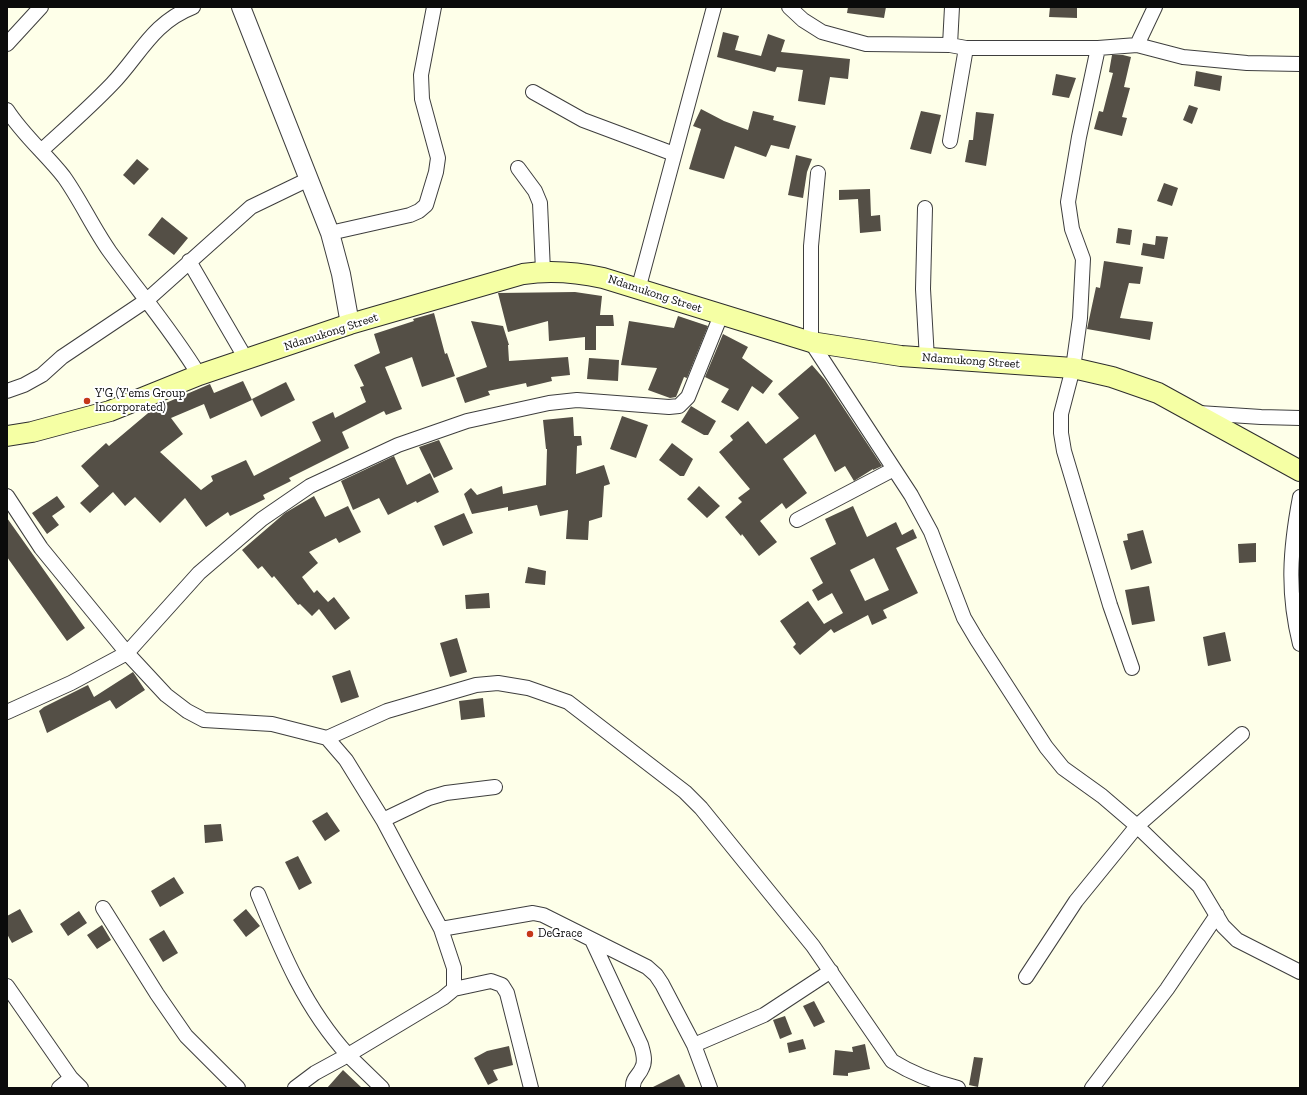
<!DOCTYPE html>
<style>
body{margin:0}
#map{position:relative;width:1307px;height:1095px;overflow:hidden;background:#feffe9;font-family:"Zilla Slab",serif}
canvas{display:block}
.frame{position:absolute;inset:0;border:8px solid #0b0b0b;pointer-events:none}
</style>
<div id="map">
<canvas width="1307" height="1095"></canvas>
<div class="frame"></div>
</div>
<script>
const ctx = document.querySelector('canvas').getContext('2d');
ctx.lineJoin = 'round';
function fill(path, color) {
  ctx.fillStyle = color;
  ctx.fill(path, 'evenodd');
}
function strokePath(path, color, width, dash) {
  ctx.strokeStyle = color;
  ctx.lineWidth = width;
  ctx.lineCap = dash ? 'butt' : 'round';
  ctx.setLineDash(dash || []);
  ctx.stroke(path);
}
function label(font, color, halo, rows, align = 'center') {
  ctx.font = font + ' "Zilla Slab",serif';
  ctx.lineWidth = 4;
  ctx.setLineDash([]);
  ctx.textBaseline = 'middle';
  ctx.strokeStyle = halo;
  ctx.fillStyle = color;
  for (const [text, x, y, turn = 0] of rows) {
    ctx.save();
    ctx.translate(x, y);
    ctx.rotate((+turn || 0) * Math.PI / 180);
    ctx.textAlign = isNaN(turn) ? turn : align;
    if (halo) ctx.strokeText(text, 0, 0);
    ctx.fillText(text, 0, 0);
    ctx.restore();
  }
}
fill(new Path2D(`
 M848 7H886L884 18 847 13Z
 M1050 7H1077V18L1049 17Z
 M723 32 739 36 735 50 761 56 768 34 785 40 781 52 850 59 848 79 830 77 825 105 798 101 803 70 777 67 775 72 717 57Z
 M1112 55H1123L1131 57 1124 87 1130 88 1122 117 1127 118 1122 136 1094 129 1099 111 1103 112 1113 73 1109 72Z
 M1196 71 1222 76 1220 91 1194 86Z
 M1056 74 1076 78 1069 98 1052 95Z
 M1189 105 1198 108 1192 124 1183 120Z
 M701 109 724 121 748 130 753 111 774 116 773 120 796 126 789 149 771 145 766 157 735 146 724 179 689 169 701 129 693 126Z
 M921 111 941 115 931 154 910 149Z
 M976 112 994 114 986 166 965 162 969 140H973Z
 M796 155 812 159 807 172 803 198 788 195Z
 M137 159 149 169 134 185 123 175Z
 M1164 183 1178 188 1172 206 1157 201Z
 M870 189 871 216 880 215 881 231 860 233 858 199 839 200V190Z
 M162 217 188 238 174 255 148 235Z
 M1118 228 1132 230 1130 245 1116 243Z
 M1156 236 1168 237 1164 259 1141 255 1143 243 1155 245Z
 M1104 261 1143 267 1140 284 1129 283 1120 318 1153 322 1150 340 1087 329 1096 287 1100 288Z
 M575 292 602 296 600 315H613L614 326H596V350H585V337L549 341 548 321 508 332 498 293Z
 M434 313 445 354 447 353 455 376 422 387 412 357 385 367 402 409 386 415 384 411 342 432 349 448 289 478 291 481 263 495 265 499 230 516 228 512 206 527 185 498 160 523 135 497 125 506 113 492 90 513 80 503 99 486 81 466 106 443 109 446 160 403 161 405 210 384 214 393 243 381 252 400 210 419 204 404 171 418 183 434 160 452 201 490 213 481 211 476 246 460 254 476 321 441 312 422 333 412 335 418 366 402 360 387 364 386 354 365 380 353 374 334 414 321 413 319Z
 M678 316 708 326 687 378 684 377 676 397 670 398 648 390 657 368 621 365 629 321 674 328Z
 M471 321 503 326 509 345H508L509 361 568 357 570 375 551 377 552 381 527 387 526 383 488 391 490 395 465 403 456 378 487 367Z
 M723 334 748 347 742 358 773 381 763 394 752 386 738 411 721 402 729 389 705 377Z
 M589 358 619 360 618 381 587 379Z
 M812 365 825 380 882 466 873 470V469L854 481 845 466 835 472 815 434 783 459 807 493 786 509 782 503 760 521 777 542 759 556 742 534 741 536 725 517 742 502 738 498 750 489 719 452 733 440 730 436 748 421 766 444 799 418 778 394Z
 M286 382 295 400 261 417 252 399Z
 M691 406 716 421 708 435H704L681 422Z
 M622 416 648 425 636 458 610 449Z
 M573 417 574 436H581L582 445 577 446 576 474 604 465 610 484 604 486 602 517 589 521 588 540 566 539 568 510 540 516 537 505 508 511V507L472 514 464 494 471 488 477 495 502 486 503 494 546 485 547 449H546L543 420Z
 M439 440 453 469 434 478 419 447Z
 M672 443 693 459 684 476H680L659 460Z
 M394 456 407 485 430 473 439 492 417 503 416 501 388 515 379 498 353 510 341 481Z
 M699 486 720 506 707 518 687 499Z
 M57 496 65 507 52 516 59 525 47 534 32 513Z
 M314 496 325 517 348 506 361 532 339 543 336 538 309 552 318 563 302 577 314 593 317 590 328 602 334 597 350 618 335 630 319 609 312 616 300 604 298 605 274 576 272 578 262 566 258 569 242 550 285 513Z
 M853 506 867 537 896 522 902 535 913 529 917 538 896 548 918 593 883 610 887 618 872 625 868 615 834 633 831 629 800 655 793 647 796 644 780 621 808 601 824 624 843 613 832 593 818 601 812 590 823 583 810 558 836 544 825 519ZM874 558 889 590 865 601 850 570Z
 M464 513 473 533 443 546 434 526Z
 M7 518 85 628 67 641 7 557Z
 M1143 530 1152 563 1131 570 1123 541 1128 540 1127 534Z
 M1256 543V562L1239 563 1238 544Z
 M528 567 546 571 545 585 525 583Z
 M1149 586 1155 621 1132 625 1125 590Z
 M489 593 490 608 466 609 465 595Z
 M1225 632 1231 661 1208 666 1203 637Z
 M457 638 467 672 450 677 440 643Z
 M350 670 359 697 341 703 332 676Z
 M133 672 145 690 116 709 110 700 47 733 39 711 44 707 88 685 94 697Z
 M483 698 485 717 461 720 459 701Z
 M327 812 340 831 325 841 312 821Z
 M221 824 223 841 205 843 204 825Z
 M298 856 312 883 299 890 285 862Z
 M174 877 184 893 160 907 151 891Z
 M20 909 33 932 12 943 7 934V916Z
 M246 909 260 926 246 937 233 920Z
 M79 911 87 923 68 936 60 924Z
 M102 925 111 940 97 949 87 935Z
 M164 930 178 953 163 962 149 939Z
 M814 1001 825 1022 814 1027 803 1006Z
 M785 1016 792 1034 780 1039 773 1020Z
 M803 1039 806 1049 789 1053 787 1043Z
 M865 1044 870 1069 848 1073V1076L833 1075 835 1050 853 1052 852 1047Z
 M509 1046 513 1065 493 1070 498 1080 488 1085 474 1058 487 1051Z
 M974 1057 983 1058 978 1087 969 1085Z
 M343 1070 362 1088H327Z
 M679 1074 686 1088H651Z`), '#544f46');
const minor = new Path2D(`
 M789 7 803 20 822 32 866 44 950 45 966 48H1098L1137 45 1183 57 1247 63 1300 64
 M7 44 41 7
 M950 45 952 7
 M1137 45 1155 7
 M1098 48 1079 137 1068 202 1072 229 1083 259 1080 318 1073 368 1061 414V433L1064 451 1110 605 1132 668
 M533 92 583 120 674 154
 M7 110C23 135 46 154 64 177 81 201 93 228 110 252 140 293 173 332 199 375
 M950 141 966 48
 M42 150C66 128 90 107 112 84 140 55 152 23 193 7
 M518 168 535 191 540 203 543 271
 M818 173 811 246V342L911 495 931 532 964 618 977 640 1046 747 1063 768 1102 796 1137 826 1199 886 1223 926 1237 940 1300 972
 M925 208 923 289 927 359
 M330 233 410 215 419 211 426 205 436 172 438 158 422 99 421 75 434 7
 M189 261 246 359
 M638 290 714 7
 M7 391 24 385 42 375 62 357 147 300 251 207 309 179
 M1199 413 1261 417 1300 418
 M7 496 41 548 127 653 166 695 187 711 204 720 272 724 327 738 346 760 383 820 441 929 454 968V989L443 998 348 1055 382 1088
 M1300 497C1290 550 1287 592 1300 644
 M797 520 894 469
 M7 712 71 683 127 653 199 573 262 519 310 486 398 445 467 421 549 403 577 400 669 407 679 406 688 397 721 315
 M327 738 387 711 476 685 498 683 528 688 568 702 685 792 701 808 813 946 892 1061C913 1074 934 1082 958 1088
 M383 820 429 798 446 793 495 787
 M258 894C282 952 305 1008 348 1055L315 1073 295 1088
 M103 908 157 994 186 1036 238 1088
 M441 929 533 913 543 915 647 967 656 975 662 984 694 1045 710 1088
 M592 940 641 1045C643 1052 646 1061 642 1068 639 1076 632 1078 633 1088
 M1026 977 1076 901 1137 826 1242 734
 M7 986 71 1078 81 1088
 M454 989 491 981 502 985 507 993 531 1088
 M694 1045 764 1015 831 971
 M59 1088 71 1078
 M1092 1088 1167 989 1217 915`);
const tertiary = new Path2D(`
 M241 7 330 233 341 274 350 324`);
const secondary = new Path2D(`
 M7 436 32 432 110 411 199 375 350 324 523 274C550 270 576 272 603 278L811 342 901 356 1073 368 1112 377 1158 393 1300 471`);
strokePath(minor, '#3e3e3e', 16);
strokePath(tertiary, '#3e3e3e', 20);
strokePath(secondary, '#2d2d2d', 22);
strokePath(minor, '#fff', 14);
strokePath(tertiary, '#fff', 18);
strokePath(secondary, '#f5ffa4', 20);
for (const [x, y, r, color] of [
 [87,401,4,"#c53719"],
 [530,934,4,"#c53719"]
]) {
  const dot = new Path2D();
  dot.arc(x, y, r, 0, 2 * Math.PI);
  ctx.fillStyle = color;
  ctx.fill(dot);
  strokePath(dot, '#fff', 1.5);
}
label('12px', '#0b0b0b', '#fff', [
 ["Ndamukong Street",655,294,18],
 ["Ndamukong Street",331,332,-18],
 ["Ndamukong Street",971,361,4]
]);
label('12px', '#0b0b0b', '#fff', [
 ["Y'G (Y'ems Group",95,394],
 ["Incorporated)",95,408],
 ["DeGrace",538,934]
], 'left');
</script>
